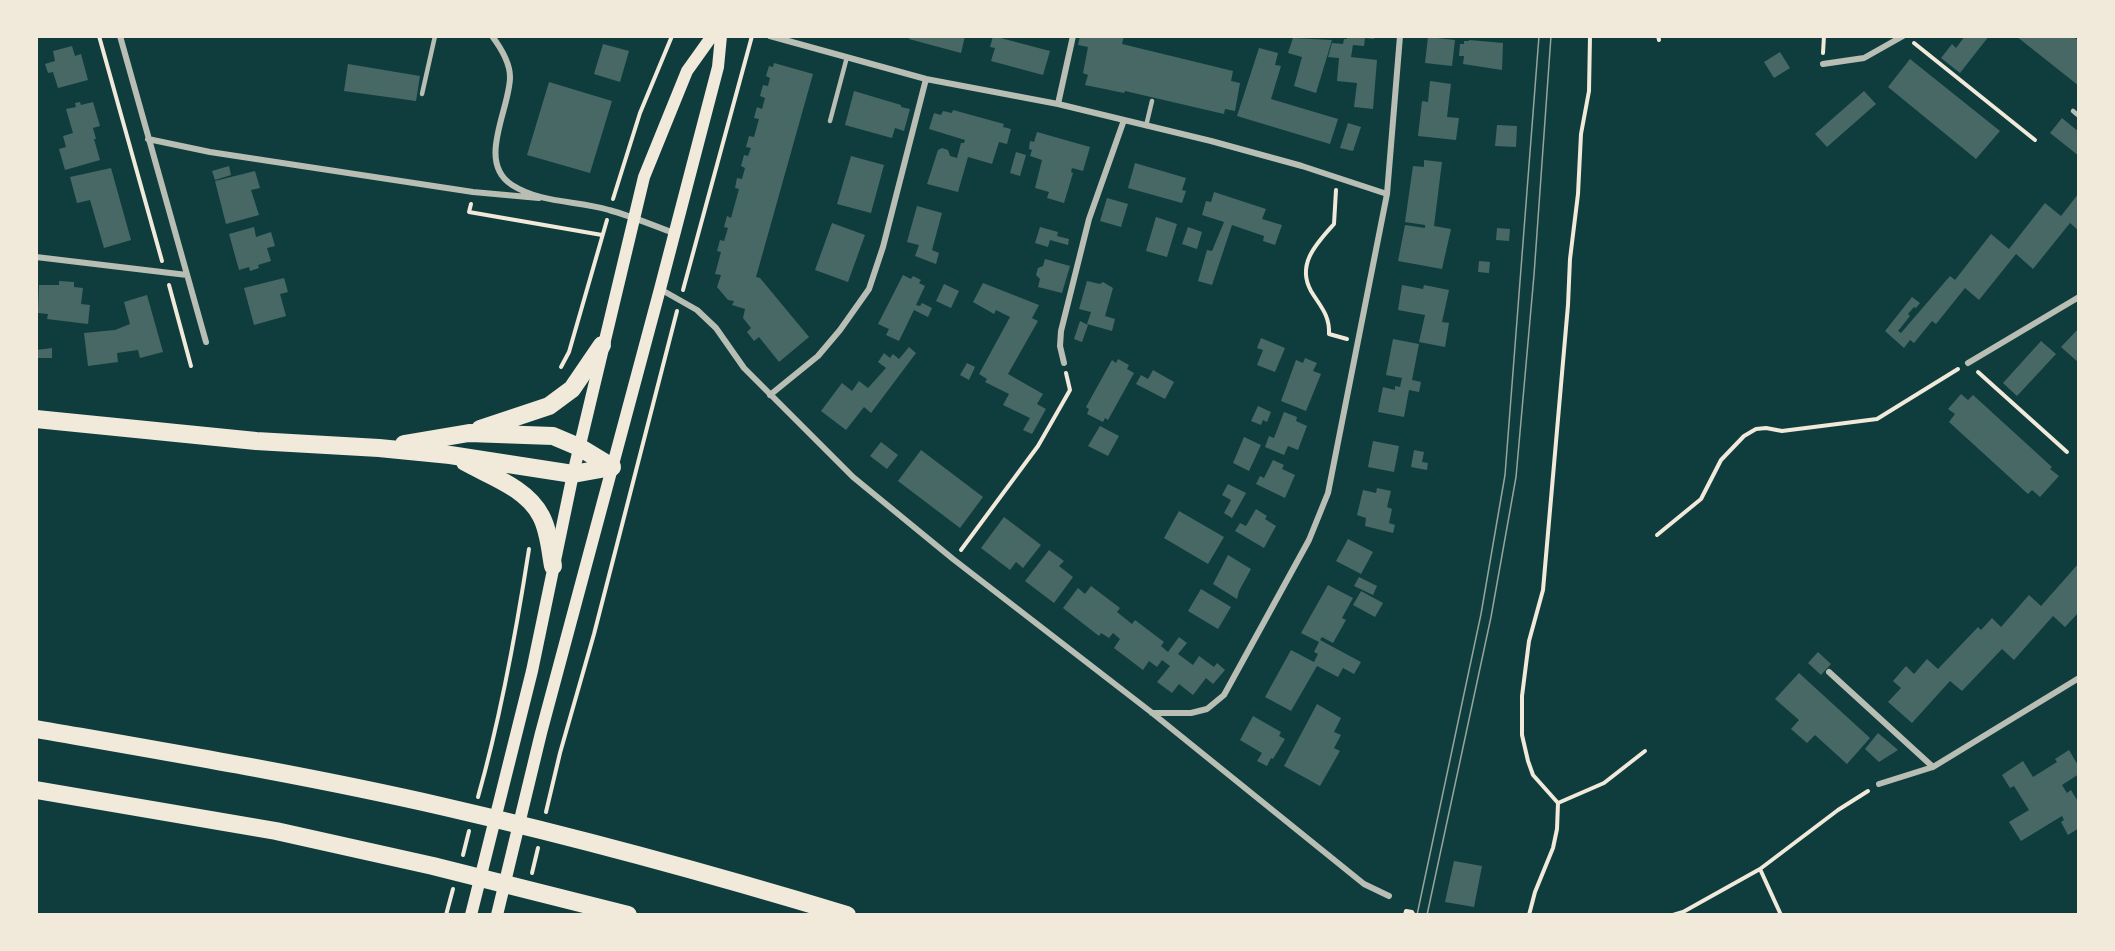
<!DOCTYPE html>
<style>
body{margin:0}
#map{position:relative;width:2115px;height:951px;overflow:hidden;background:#0f3d3e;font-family:Quicksand,sans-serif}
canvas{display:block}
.frame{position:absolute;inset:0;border:38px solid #f1e9da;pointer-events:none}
</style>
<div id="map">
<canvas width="2115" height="951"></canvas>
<div class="frame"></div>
</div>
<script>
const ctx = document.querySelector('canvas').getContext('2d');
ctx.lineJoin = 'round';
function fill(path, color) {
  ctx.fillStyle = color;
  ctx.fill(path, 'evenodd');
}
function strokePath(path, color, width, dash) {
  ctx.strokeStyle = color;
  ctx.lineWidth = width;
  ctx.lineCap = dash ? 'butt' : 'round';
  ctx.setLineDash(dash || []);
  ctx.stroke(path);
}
fill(new Path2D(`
 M910 36H965L961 53 909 39Z
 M993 36 1050 51 1043 75 991 61 995 48 990 47Z
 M1080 36H1124L1122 44 1233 71 1231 81 1240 83 1235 111 1225 109 1224 114 1125 91 1124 93 1085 85 1088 75 1083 73 1088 47 1078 45Z
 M1347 36H1374V39L1365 38 1364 46 1353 45 1351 57 1377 60 1373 109 1354 107 1357 83 1337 81 1339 58 1328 57 1332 43 1343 44 1344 39H1347Z
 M1965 36H1989L1960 73 1941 58 1952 44 1956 48Z
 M2016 36H2072L2079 41V86Z
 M1428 37 1455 40 1452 66 1425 63Z
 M1293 38 1332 40 1316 93 1294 86 1302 57 1288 53Z
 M1469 40 1503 43 1502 70 1463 64 1464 56H1459L1460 44H1464V41H1469Z
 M603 44 629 51 620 82 594 74Z
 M72 46 75 56 81 54 88 80 58 88 53 72 48 73 45 64 55 61 53 51Z
 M1259 48 1278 53 1275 65 1281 66 1271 99 1338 119 1330 144 1237 116Z
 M1780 52 1790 68 1774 78 1764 62Z
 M1910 59 2000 131 1976 159 1888 87Z
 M774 63 813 74 756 277 760 278 809 337 779 362 759 337 754 341 747 332 751 328 743 318 745 309 732 305 734 301 728 300 717 287 721 275 715 274 721 252 717 251 720 240 724 241 728 228 724 227 727 216 731 218 739 189 735 188 737 178 742 179 745 168 741 166 744 155 748 156 751 148 746 147 749 136 754 137 759 119 754 118 757 107 762 109 765 98 760 96 763 85 768 86 770 78 766 76 769 66 773 67Z
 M348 64 420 76 416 101 344 91Z
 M1430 81 1451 84 1447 117 1459 118 1456 140 1418 136 1422 101 1428 102Z
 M549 82 612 101 590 173 527 155Z
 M854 91 901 105V107L910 109 904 131 895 128 892 138 845 125Z
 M1864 91 1876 104 1827 147 1815 134Z
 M80 102 81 105 93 102 100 126 93 128 96 139H94L100 160 65 170 59 149 66 147 63 136 73 133 66 109 76 107 75 103Z
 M953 110 1004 124 1003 127 1011 129 1007 144 999 142 992 164 968 157 958 192 927 184 938 150 942 148 948 150 950 156 957 158 961 143H964L965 140 929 129 934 113 941 115 943 111 952 113Z
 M2062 118 2079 132V156L2050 133Z
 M1348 123 1361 127 1353 151 1340 148Z
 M1497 125 1517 126 1516 147 1495 146Z
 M1037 132 1090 147 1083 171 1072 168 1071 172 1073 173 1064 203 1047 198 1049 192 1035 188 1042 160 1030 156 1032 150 1029 149 1030 141 1034 142Z
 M1016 152 1026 155 1020 176 1010 173Z
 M851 156 884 165 871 213 837 204Z
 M1424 160 1442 162 1434 226 1451 229 1442 269 1398 261 1405 225 1425 228V225L1405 222 1413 166 1424 167Z
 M1135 163 1186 178 1182 190 1186 191 1182 203 1128 188Z
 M229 166 231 175 215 180 212 171Z
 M111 168 131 240 104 248 90 200 77 203 70 177Z
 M255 171 260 188 251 190 259 215 226 224 215 181Z
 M1214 192 1266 209 1262 219 1282 225 1275 245 1263 241 1264 236 1232 225 1212 285 1198 281 1207 250 1212 251 1224 222 1202 215 1206 201 1211 202Z
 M2079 193V231L2070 223 2033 269 2016 254 1979 300 1965 288 1936 324 1932 321 1914 343 1910 340 1904 348 1885 331 1912 297 1920 303 1916 308 1914 307 1908 314 1910 316 1898 331 1901 333 1950 276 1955 280 1991 234 2009 249 2045 203 2061 216Z
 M1107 198 1128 204 1121 227 1100 221Z
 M917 206 942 213 932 250 939 253 936 264 915 256 919 245 907 242Z
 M1156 217 1177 224 1167 257 1146 251Z
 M832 223 865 235 848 282 815 270Z
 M254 227 256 237 271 232 275 246 267 248 271 261 258 265 259 268 250 271 249 267 239 270 229 234Z
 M1040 227 1058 232 1057 236 1069 239 1068 245 1050 240 1048 247 1035 243Z
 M1188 227 1202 232 1197 249 1182 244Z
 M1497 228 1510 229 1509 241 1496 240Z
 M1045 259 1070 266 1062 293 1038 287 1040 279 1036 275 1038 268 1043 266Z
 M1479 261 1490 262 1489 273 1478 272Z
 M903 275 911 279 913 276 921 280 919 283 925 286 916 305 920 306 922 303 932 308 928 317 914 310 899 341 886 335 889 329 878 324Z
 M284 278 288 292 280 294 286 316 254 325 244 288Z
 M59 281 74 282V287L83 288 81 304 90 305 88 324 47 319 48 314 38 313 39 285H59Z
 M1087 281 1100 284 1103 282 1113 288 1105 316 1115 319 1112 331 1087 324 1091 312 1079 309Z
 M983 283 1039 305 1032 318 1038 321 1008 374 1043 394 1037 404 1046 409 1032 434 1023 430 1030 418 1003 405 1009 394 985 382 987 379 979 374 1010 317 996 310 994 314 973 302Z
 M944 284 959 291 951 308 936 301Z
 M1402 285 1423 289 1424 285 1449 290 1442 322 1449 323 1445 347 1419 342 1425 315 1398 310Z
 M147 295 163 352 140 358 138 350 117 353 118 362 88 366 84 333 115 330 130 324 124 302Z
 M1080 321 1088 325 1082 342 1074 339Z
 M2079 328V363L2061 347Z
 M1261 338 1285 348 1275 372 1257 365 1263 350 1257 348Z
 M1393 339 1419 344 1412 380 1421 382 1419 392 1409 390 1404 417 1378 412 1383 387 1395 390V386L1400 387 1402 378 1386 375Z
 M2041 341 2056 354 2017 396 2003 383Z
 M909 347 916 353 871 413 864 407 846 430 821 411 842 383 852 391 859 381 868 388 886 368 878 362 884 353 890 358 893 354 899 359Z
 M52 348V358H36V350Z
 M1305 358 1317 363 1313 371 1321 374 1306 411 1281 401 1296 360 1303 363Z
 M1118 359 1129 365 1127 369 1134 373 1108 420 1105 418 1103 422 1087 414 1089 409 1086 407 1112 360 1116 363Z
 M967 363 975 367 969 380 960 375Z
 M1153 370 1174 382 1165 399 1136 384 1141 375 1148 379Z
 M1961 394 1968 400 1973 395 2052 467 2050 469 2059 476 2040 497 2032 490 2028 494 1949 422 1955 414 1948 409Z
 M1258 406 1271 412 1267 422 1263 420 1261 425 1251 421Z
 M1284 412 1297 417 1296 421 1307 426 1298 450 1288 446 1284 455 1265 447 1269 436 1274 438Z
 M1100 426 1119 436 1108 456 1088 446Z
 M1244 437 1261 445 1249 471 1233 463Z
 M1373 441 1399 446 1394 472 1368 467Z
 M881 442 898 455 887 469 870 456Z
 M921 450 983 497 960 528 898 481Z
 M1414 450 1424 452 1422 462 1428 463 1427 470 1411 467Z
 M1273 460 1284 465 1282 469 1295 475 1285 498 1256 484 1260 476 1264 478Z
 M1228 484 1246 493 1232 518 1224 513 1231 500 1222 495Z
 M1377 488 1391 491 1387 507 1392 509 1389 523 1395 525 1393 533 1365 526 1366 518 1357 515 1363 490 1376 493Z
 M1256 509 1267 516 1265 519 1276 526 1264 548 1235 531 1240 523 1246 526Z
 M1179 511 1224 537 1208 564 1164 538Z
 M1004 517 1041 545 1023 568 1016 562 1010 570 981 548Z
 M1348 539 1373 552 1361 574 1336 561Z
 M1049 550 1064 561 1059 566 1073 577 1054 603 1025 581Z
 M1228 555 1251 569 1239 591 1237 599 1213 584Z
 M2079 563V612L2065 627 2053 616 2014 660 2002 649 1962 691 1950 681 1912 723 1888 702 1901 688 1893 681 1906 666 1914 674 1927 659 1938 669 1978 627 1981 630 1992 618 2001 627 2029 595 2041 606Z
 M1359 577 1377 586 1373 595 1354 586Z
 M1328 585 1353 598 1342 618 1346 620 1333 643 1322 637 1320 640 1361 662 1354 674 1343 668 1338 677 1317 666 1291 711 1265 697 1291 650 1314 662 1318 654 1314 652 1319 642 1301 633Z
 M1091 586 1120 608 1117 612 1132 624 1135 620 1164 642 1161 646 1168 652 1179 637 1187 643 1178 654 1193 665 1199 656 1214 667 1217 663 1225 670 1213 684 1206 678 1193 695 1179 684 1172 693 1157 682 1170 666 1162 660 1157 667 1149 661 1143 670 1114 648 1120 639 1113 633 1109 638 1101 633 1099 636 1063 608 1078 588 1085 594Z
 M1201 589 1231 607 1218 629 1188 611Z
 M1361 591 1383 603 1375 617 1353 605Z
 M1818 652 1831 664 1821 675 1808 663Z
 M1799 673 1870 738 1847 764 1815 735 1807 743 1791 729 1799 720 1775 699Z
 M1317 704 1341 718 1334 732 1341 735 1334 748 1340 751 1320 786 1284 766Z
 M1253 716 1281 732 1279 736 1285 739 1273 759 1271 758 1267 766 1257 761 1262 753 1240 740Z
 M1878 733 1898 750 1879 762 1865 749Z
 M2069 750 2079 767V774L2062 785 2067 793 2071 790 2079 803V828L2068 835 2061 822 2064 820 2062 816 2021 841 2009 822 2029 810 2014 786 2010 788 2002 775 2023 761 2033 777 2057 762 2055 759Z
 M1454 861 1482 866 1474 907 1445 902Z`), '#486865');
strokePath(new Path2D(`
 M99 36 162 261
 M1590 36 1589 91 1581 134 1578 194 1570 259 1568 305 1543 590 1529 641 1522 696V735L1528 761 1533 775 1558 803 1604 783 1645 751
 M1658 36 1659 40
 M1914 43 2035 140
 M1823 53 1824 36
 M1336 190 1334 224C1317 243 1296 264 1311 291 1320 306 1330 315 1329 334L1347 339
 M613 199 640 113 672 36
 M471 204 469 212 602 235
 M169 285 191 366
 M683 290 752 36
 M561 367 569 352 607 220
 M1978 372 2067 452
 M1657 535 1701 499 1721 460 1744 436 1756 429 1766 428 1782 431 1877 419 1958 369
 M961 550 1038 446 1070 390 1066 373
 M478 797C501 716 516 633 529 549
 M546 812 560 753 594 634 677 311
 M463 855 469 831
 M1760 869 1781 915
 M532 873 538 848
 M446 915 453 889
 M1405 915 1406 911 1412 912 1414 915
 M1529 915 1535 892 1553 848 1557 829 1558 803
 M1673 915 1683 912 1760 869 1838 810 1868 791`), '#f1e9da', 4);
strokePath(new Path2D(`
 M422 94 435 36
 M2073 111 2079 116
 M830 121 847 57
 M1146 126 1152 101`), '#b8beb3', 4.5);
strokePath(new Path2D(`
 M120 36 206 342
 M492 36C501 48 510 62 510 77 510 109 476 162 512 185 542 204 576 200 609 210 631 216 652 225 674 233
 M770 36 926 79 1058 104 1211 141 1302 166 1387 194
 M1823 64 1864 58 1903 36
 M1058 104 1073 36
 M148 139 210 152 473 192 539 198
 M36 257 187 275
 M660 289 697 310 716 328 744 368 853 477 953 559 1151 712 1364 884 1389 896
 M1064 363 1060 346 1061 331 1089 219 1124 120
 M1968 363 2079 297
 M770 395 818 356 840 330 869 289 883 247 926 79
 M1829 672 1933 767
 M1152 713H1191L1207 709 1224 695 1309 540 1328 493 1387 194 1400 36
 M1879 784 1933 767 2079 678`), '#b8beb3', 6);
strokePath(new Path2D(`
 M471 915 532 671 573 474 644 177 687 71 712 36
 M497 915 541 733 660 289 718 67 721 36`), '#f1e9da', 12);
strokePath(new Path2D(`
 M36 419 256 441 379 448 450 455 573 474 612 467
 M480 429 549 406 572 389 602 345
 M404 444 469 433 553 436 579 447 612 467
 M465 462C490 476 527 488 541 516 549 531 550 550 553 566
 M36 729C173 753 310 776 445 807 580 838 715 875 847 915
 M36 790 276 831 433 866 628 915`), '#f1e9da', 18);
strokePath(new Path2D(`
 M1417 915 1481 614 1505 475 1539 36
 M1427 915 1491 617 1516 477 1534 275 1551 36`), '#97a49c', 1.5);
</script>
